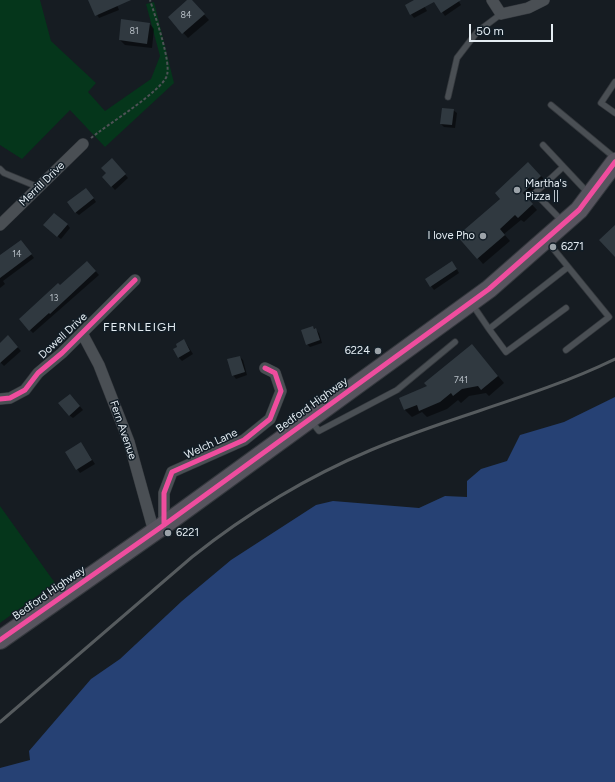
<!DOCTYPE html>
<style>
body{margin:0}
#map{position:relative;width:615px;height:782px;overflow:hidden;background:#161c22;font-family:Figtree,sans-serif}
canvas{display:block}
.scale{position:absolute;left:469px;top:24px;width:84px;height:18px;box-sizing:border-box;border:2px solid #e4ecf2;border-top:0;padding-left:5px;font-size:12px;line-height:14px;white-space:nowrap;color:#e4ecf2;-webkit-text-stroke:3px #121d26;paint-order:stroke}
</style>
<div id="map">
<canvas width="615" height="782"></canvas>
<div class="scale">50 m</div>
</div>
<script>
const ctx = document.querySelector('canvas').getContext('2d');
ctx.lineJoin = 'round';
function fill(path, color) {
  ctx.fillStyle = color;
  ctx.fill(path, 'evenodd');
}
function strokePath(path, color, width, dash) {
  ctx.strokeStyle = color;
  ctx.lineWidth = width;
  ctx.lineCap = dash ? 'butt' : 'round';
  ctx.setLineDash(dash || []);
  ctx.stroke(path);
}
function label(font, color, halo, rows, align = 'center') {
  ctx.font = font + ' Figtree,sans-serif';
  ctx.lineWidth = 3;
  ctx.setLineDash([]);
  ctx.textBaseline = 'middle';
  ctx.strokeStyle = halo;
  ctx.fillStyle = color;
  for (const [text, x, y, turn = 0] of rows) {
    ctx.save();
    ctx.translate(x, y);
    ctx.rotate((+turn || 0) * Math.PI / 180);
    ctx.textAlign = isNaN(turn) ? turn : align;
    if (halo) ctx.strokeText(text, 0, 0);
    ctx.fillText(text, 0, 0);
    ctx.restore();
  }
}
fill(new Path2D(`
 M0 0H40L51 41 96 83 88 92 105 111 151 79 160 56 146 4 154 2 174 83 105 147 70 110 22 159 0 145Z
 M0 506 55 583 0 623Z`), '#05361b');
fill(new Path2D(`
 M615 397V782H0V768L30 760 29 751 91 679 120 659 182 601 231 560 316 505 333 501 419 508 445 496 467 497V481L481 469 507 461 520 435 564 422Z`), '#264174');
fill(new Path2D(`
 M89 0H115L119 10 99 18Z
 M188 0H191L209 20 188 38 169 17Z
 M416 0 422 2 427 11 414 18 411 14Z
 M434 0H458L461 5 445 16Z
 M149 23 154 29 152 48 125 45 120 40Z
 M453 110 457 113 455 128 444 127 441 124Z
 M112 159 128 178 115 190 103 177 108 173Z
 M528 163 546 181 527 199 537 210 524 222 521 220 504 234 510 241 483 264 459 236 502 199Z
 M90 193 96 202 79 215 75 212Z
 M67 224 70 228 61 239 48 229Z
 M21 241 34 258 3 281 5 284 0 288V266Z
 M87 262 99 275 33 333 30 330 60 286Z
 M455 266 459 273 434 290 431 286Z
 M313 327 319 333 322 343 310 347 307 344Z
 M11 340 21 351 4 366 0 362V344Z
 M184 340 193 354 182 361 178 357V347Z
 M472 345 504 383 489 396 486 393 469 396 461 403 458 400 447 409 427 417 422 412 412 417 405 410 401 399 428 387Z
 M240 357 243 360 247 375 236 379 233 375Z
 M73 398 83 410 73 418 69 415Z
 M81 443 95 464 80 473 66 453Z`), '#0007');
fill(new Path2D(`
 M88 0H131L95 16Z
 M187 0H192L205 14 182 34 168 17Z
 M414 0H461L441 13 434 2 410 15 405 5Z
 M121 19 150 23 147 44 119 40Z
 M442 108 454 109 452 125 440 124Z
 M112 158 126 174 111 187 102 177 106 173 101 168Z
 M528 162 541 176 523 193 533 204 518 218 515 215 500 229 505 235 477 259 457 236 500 199 495 193Z
 M86 188 94 198 75 213 67 202Z
 M54 213 68 224 57 237 43 225Z
 M615 225V257L599 240Z
 M21 240 32 254 0 278V255Z
 M87 261 96 271 50 314 49 313 29 331 19 319 58 283 60 285Z
 M452 261 457 269 430 287 425 279Z
 M313 326 314 329 316 328 320 340 306 345 301 330Z
 M8 335 18 347 0 363V343Z
 M184 339 190 351 178 358 173 349 177 347 176 344Z
 M472 344 498 376 481 390 478 386 462 389 453 396 451 393 440 402 419 411 417 405 404 410 399 398 427 386 424 383Z
 M240 356 245 372 232 376 227 359Z
 M70 394 80 406 69 416 58 403Z
 M81 442 92 460 76 470 65 452Z`), '#303940');
const service = new Path2D(`
 M615 82 601 103 615 113
 M448 97 457 58 477 32 501 14
 M551 105 615 158
 M543 145 588 193
 M0 169 4 173 38 187
 M563 222 535 193 563 167
 M547 241 609 317 566 350
 M472 304 489 329 568 267
 M489 329 506 352 566 308
 M311 421 319 431 397 390 455 342`);
const minor = new Path2D(`
 M492 0 501 14 528 8 544 0
 M0 225 83 144
 M82 333 99 365 129 442 154 532
 M0 399 10 398 25 390 38 373 62 353 135 280
 M164 525V493L172 472 244 440 270 419 281 391 275 373 265 368`);
const primary = new Path2D(`
 M0 640 164 525 489 289 579 210 615 162`);
strokePath(service, '#34383d', 7);
strokePath(minor, '#34383d', 12);
strokePath(primary, '#34383d', 20);
strokePath(new Path2D(`
 M91 138C105 126 164 90 167 75 171 61 155 16 150 0`), '#4e5256', 2, [3, 2]);
strokePath(service, '#4a4f54', 5.5);
strokePath(minor, '#4a4f54', 11);
strokePath(primary, '#57545e', 18);
strokePath(new Path2D(`
 M0 722 192 557C246 514 307 477 371 450 451 416 537 397 615 359`), '#565b5e', 3);
strokePath(new Path2D(`
 M0 399 10 398 25 390 38 373 62 353 135 280
 M164 525V493L172 472 244 440 270 419 281 391 275 373 265 368
 M0 640 164 525 489 289 579 210 615 162`), '#ef4d9e', 5);
for (const [x, y, r, color] of [
 [517,190,4,"#9ca3a9"],
 [483,236,4,"#9ca3a9"],
 [553,247,4,"#9ca3a9"],
 [378,351,4,"#9ca3a9"],
 [168,533,4,"#9ca3a9"]
]) {
  const dot = new Path2D();
  dot.arc(x, y, r, 0, 2 * Math.PI);
  ctx.fillStyle = color;
  ctx.fill(dot);
  strokePath(dot, '#121d26', 1.5);
}
label('9px', '#b7bfc6', null, [
 ["84",186,15],
 ["81",134,31],
 ["14",17,254],
 ["13",54,298],
 ["741",461,380]
]);
label('11px', '#e4ecf2', '#121d26', [
 ["Merrill Drive",42,184,-44],
 ["Dowell Drive",63,336,-43],
 ["Bedford Highway",312,405,-36],
 ["Fern Avenue",123,430,71],
 ["Welch Lane",211,444,-25],
 ["Bedford Highway",49,593,-35]
]);
label('11px', '#e4ecf2', '#121d26', [
 ["Martha's",525,184],
 ["Pizza ||",525,197],
 ["I love Pho",475,236,"right"],
 ["6271",561,247],
 ["6224",370,351,"right"],
 ["6221",176,533]
], 'left');
ctx.letterSpacing = '1px';
label('12px', '#e4ecf2', '#121d26', [
 ["FERNLEIGH",140,327]
]);
ctx.letterSpacing = '0px';
</script>
